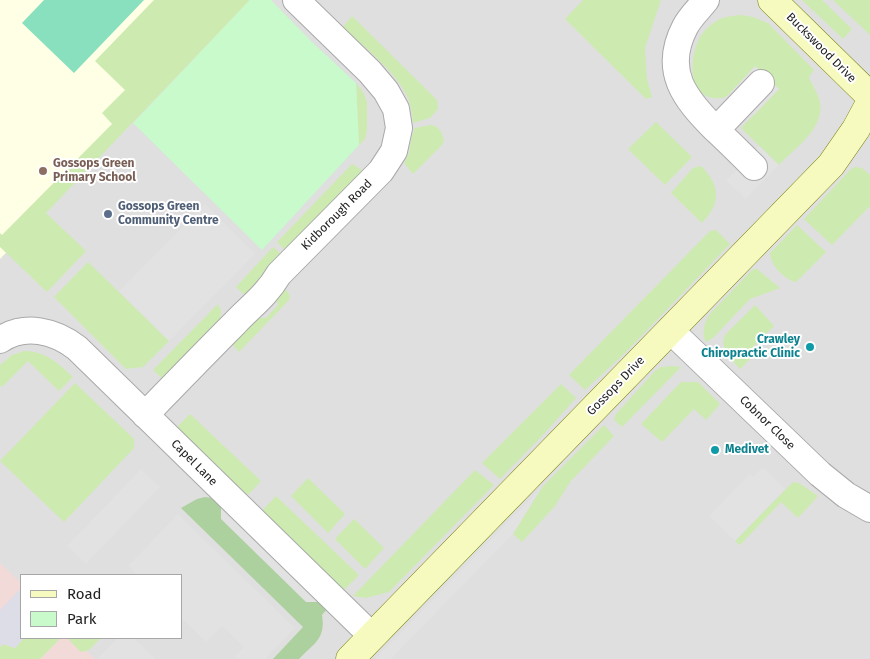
<!DOCTYPE html>
<style>
body{margin:0}
#map{position:relative;width:870px;height:659px;overflow:hidden;background:#f2efe9;font-family:"Fira Sans",sans-serif}
canvas{display:block}
.legend{position:absolute;left:20px;top:574px;width:162px;height:65px;box-sizing:border-box;background:#fff;border:1px solid #a7a7a7;margin:0;padding:6px 9px;list-style:none;font-size:15px;color:#222}
.legend li{display:flex;align-items:center;gap:10px;height:25px}
.legend b{width:25px;border:1px solid #a7a7a7}
</style>
<div id="map">
<canvas width="870" height="659"></canvas>
<ul class="legend">
<li><b style="height:6px;background:#f7fabf"></b>Road</li>
<li><b style="height:14px;background:#c8facc"></b>Park</li>
</ul>
</div>
<script>
const ctx = document.querySelector('canvas').getContext('2d');
ctx.lineJoin = 'round';
function fill(path, color) {
  ctx.fillStyle = color;
  ctx.fill(path, 'evenodd');
}
function strokePath(path, color, width, dash) {
  ctx.strokeStyle = color;
  ctx.lineWidth = width;
  ctx.lineCap = dash ? 'butt' : 'round';
  ctx.setLineDash(dash || []);
  ctx.stroke(path);
}
function label(font, color, halo, rows, align = 'center') {
  ctx.font = font + ' "Fira Sans",sans-serif';
  ctx.lineWidth = 4;
  ctx.setLineDash([]);
  ctx.textBaseline = 'middle';
  ctx.strokeStyle = halo;
  ctx.fillStyle = color;
  for (const [text, x, y, turn = 0] of rows) {
    ctx.save();
    ctx.translate(x, y);
    ctx.rotate((+turn || 0) * Math.PI / 180);
    ctx.textAlign = isNaN(turn) ? turn : align;
    if (halo) ctx.strokeText(text, 0, 0);
    ctx.fillText(text, 0, 0);
    ctx.restore();
  }
}
fill(new Path2D(`
 M0 0H870V659H0ZM21 575H181V638H21Z`), '#e0dfdf');
fill(new Path2D(`
 M0 563 21 583V638H74L95 659H0Z`), '#f2dad9');
fill(new Path2D(`
 M0 0H250L0 259Z`), '#ffffe5');
fill(new Path2D(`
 M154 0H250L46 213 86 251 47 292 0 247V233L2 235 112 124 102 113 125 90 95 61Z
 M583 0H661L645 48 647 79 652 97 646 99 565 19Z
 M802 0H822L852 29 843 39Z
 M833 0H870V35Z
 M741 15 753 17 768 23 814 70 809 77C812 85 818 93 820 102 825 128 795 148 779 165L741 128 779 89 755 67C747 75 735 92 725 97 721 99 717 98 713 98 687 94 690 57 699 39 702 32 711 24 718 20 725 16 733 16 741 15Z
 M352 16 437 100 438 109 430 118 413 123C412 113 411 105 407 96 397 73 362 45 343 27Z
 M356 83 363 92 367 102V131L365 139 359 145Z
 M656 122 692 157 665 185 628 149Z
 M431 125C439 126 443 133 444 141L441 146 413 174 404 163 409 153 412 134 414 133V128Z
 M352 164 365 172 288 253 277 242Z
 M701 166C721 186 721 203 702 223L671 193 693 168Z
 M855 167 862 168 870 175V206L832 245 804 219 851 169Z
 M797 225 826 252 796 282C785 280 770 265 770 253Z
 M716 230 730 244 624 354 585 390 569 375 710 231Z
 M273 247 283 256 250 300 236 287Z
 M88 262 169 341 143 367 126 369 54 297Z
 M753 269H757L780 288 750 299 713 338 706 342C701 333 704 324 709 315Z
 M284 287 290 296 289 300 239 352 230 342 253 318H266L278 305 275 297Z
 M218 304 221 311 220 320 164 380 153 370Z
 M755 305 774 326 753 347V356L740 369C731 359 719 349 725 335Z
 M24 351C45 351 58 363 73 377L59 391 28 361 2 387 0 385V365L12 355Z
 M672 366 681 367 622 427 614 420 616 414 655 371 661 367Z
 M681 382H698L720 404 706 420 694 409 662 442 641 424Z
 M75 383 134 439V448L64 522 0 461Z
 M561 384 576 398 543 435 500 479 482 463Z
 M190 414 261 481 249 494 243 495 174 430Z
 M604 425 614 436 570 482 555 506 522 542 513 534 542 487Z
 M475 470 494 485 389 592 366 598 353 596Z
 M308 478 345 514 328 533 291 496Z
 M793 482 799 483 818 496 798 518 781 502 740 545 735 541Z
 M276 496 359 575 341 593 260 513Z
 M354 519 384 548 365 569 335 539Z
 M24 638H61L40 659H0V647L3 644 15 648Z
 M67 638H101L89 650 81 652Z`), '#cdebb0');
fill(new Path2D(`
 M205 497 213 498 328 608 322 615C326 639 314 643 299 659H273L303 627 181 508 197 499Z`), '#add19e');
fill(new Path2D(`
 M250 0H271L312 42 356 83 359 145 262 250 133 123Z`), '#c8facc');
fill(new Path2D(`
 M44 0H144L74 73 22 23Z`), '#88e0be');
fill(new Path2D(`
 M755 66 779 89 754 115 730 93Z
 M759 146 779 165 746 199 726 181Z
 M205 204 255 254 169 341 119 291Z
 M763 467 785 489 735 541 709 516 750 473 753 477Z
 M141 469 160 487 86 564 67 546Z
 M542 487 513 534 391 659H375Z
 M221 503 321 602H306L221 519Z
 M178 514 295 628 265 659H238L235 656 244 647 222 626 206 642 181 618V575H137L128 566Z
 M118 638H134L156 659H97Z`), '#e2e2e2');
fill(new Path2D(`
 M21 588 20 627 21 638H24L15 648 3 644 0 647V610Z`), '#dddde8');
const street = new Path2D(`
 M706 0C699 9 690 17 685 27 662 71 685 99 715 129 728 141 741 154 754 167
 M716 130 761 83
 M670 330 820 474 846 495 870 509
 M0 340C25 323 55 331 77 348L372 636
 M145 415C175 384 205 353 235 323 251 306 266 296 279 274L381 171 394 151 399 128 396 109 386 91 370 72 296 0`);
const secondary = new Path2D(`
 M772 0 870 96
 M350 659 831 165 856 129 870 103`);
strokePath(street, '#a9a9a9', 28);
strokePath(secondary, '#707d05', 29);
strokePath(street, '#fff', 26);
strokePath(secondary, '#f7fabf', 28);
for (const [x, y, r, color] of [
 [43,171,5,"#8d6e63"],
 [108,214,5,"#5c6f8a"],
 [810,347,5,"#0f9aa8"],
 [715,450,5,"#0f9aa8"]
]) {
  const dot = new Path2D();
  dot.arc(x, y, r, 0, 2 * Math.PI);
  ctx.fillStyle = color;
  ctx.fill(dot);
  strokePath(dot, '#fff', 2);
}
label('12px', '#222', '#fff', [
 ["Buckswood Drive",821,48,45],
 ["Kidborough Road",337,215,-45],
 ["Gossops Drive",616,386,-46],
 ["Cobnor Close",767,423,44],
 ["Capel Lane",194,463,45]
]);
label('bold 12px', '#785e54', '#fff', [
 ["Gossops Green",53,164],
 ["Primary School",53,178]
], 'left');
label('bold 12px', '#4e5e75', '#fff', [
 ["Gossops Green",118,207],
 ["Community Centre",118,221]
], 'left');
label('bold 12px', '#0d838f', '#fff', [
 ["Crawley",800,340],
 ["Chiropractic Clinic",800,354],
 ["Medivet",725,450,"left"]
], 'right');
</script>
